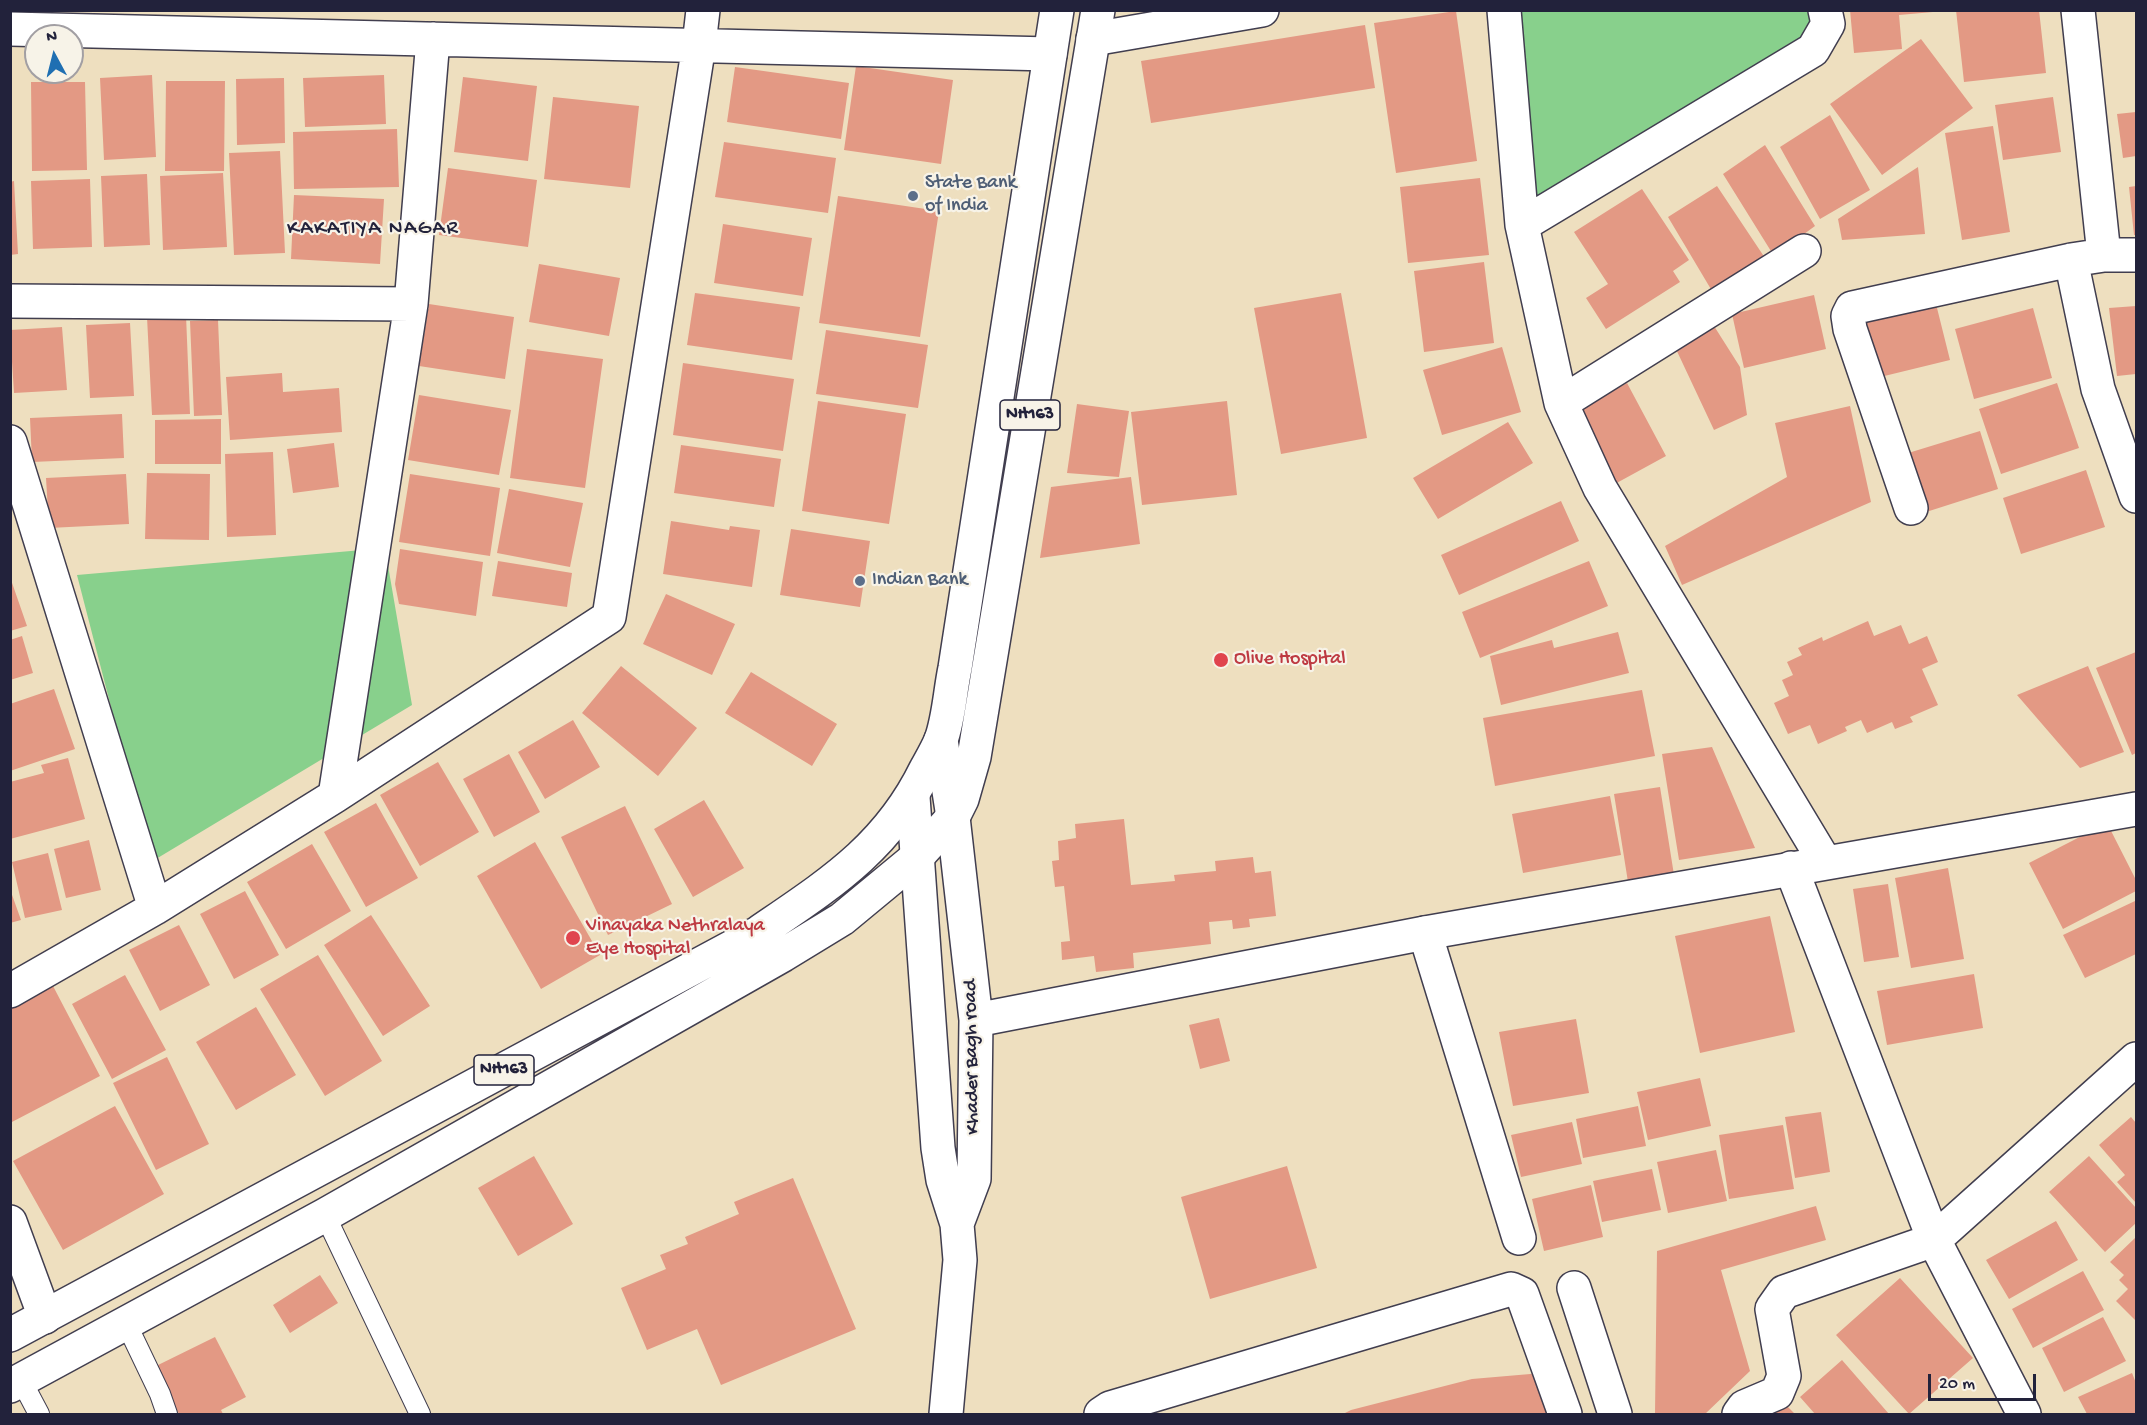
<!DOCTYPE html>
<html>
<head>
<meta charset="utf-8">
<style>
  body { margin:0 }
  #map { position:relative; width:2147px; height:1425px; overflow:hidden; background:#eedfbf; font-family:"Gochi Hand",sans-serif }
  canvas { display:block }
  .frame { position:absolute; inset:0; border:12px solid #22223b; pointer-events:none }
  .north { position:absolute; left:24px; top:24px; width:60px; height:60px; box-sizing:border-box; background:#f7f3e8; border:2px solid #a29fa3; border-radius:50%; rotate:353deg; font-size:16px; font-weight:700; line-height:24px; text-align:center; color:#22223b }
  .north::after { content:''; display:block; margin:auto; width:21px; height:27px; background:#1f6fb2; clip-path:polygon(50% 0,100% 100%,50% 72%,0 100%) }
  .scale { position:absolute; left:1928px; top:1374px; width:108px; height:27px; box-sizing:border-box; border:3px solid #22223b; border-top:0; padding-left:8px; font-size:18px; line-height:21px; white-space:nowrap; color:#22223b; -webkit-text-stroke:4px #f7f3e8; paint-order:stroke }
</style>
</head>
<body>
<div id="map">
<canvas width="2147" height="1425"></canvas>
<div class="frame"></div>
<div class="north">N</div>
<div class="scale">20 m</div>
</div>
<script>
const ctx = document.querySelector('canvas').getContext('2d');
ctx.lineJoin = 'round';
function paint(path, color) { ctx.fillStyle = color; ctx.fill(path, 'evenodd'); }
function strokePath(path, color, width, dash) { ctx.strokeStyle = color; ctx.lineWidth = width; ctx.lineCap = dash ? 'butt' : 'round'; ctx.setLineDash(dash || []); ctx.stroke(path); }
function write(font, color, halo, rows, align = 'center') {
  ctx.font = font + ' "Gochi Hand",sans-serif'; ctx.lineWidth = 4.5; ctx.setLineDash([]); ctx.textBaseline = 'middle'; ctx.strokeStyle = halo; ctx.fillStyle = color; for (const [text, x, y, turn = 0] of rows) {
    ctx.save(); ctx.translate(x, y); ctx.rotate((+turn || 0) * Math.PI / 180); ctx.textAlign = isNaN(turn) ? turn : align; if (halo) ctx.strokeText(text, 0, 0); ctx.fillText(text, 0, 0); ctx.restore();
  }
}
const green = new Path2D(`
  M1838 10V21L1538 211 1516 11Z
  M385 548 412 705 151 862 77 575Z`);
const building = new Path2D(`
  M1850 10H1933V12L1899 15 1902 49 1854 53Z
  M1956 10H2039L2046 73 1964 82Z
  M1456 11 1477 161 1396 173 1374 23Z
  M1365 25 1375 88 1151 123 1141 61Z
  M1921 39 1973 108 1882 175 1830 104Z
  M856 66 953 80 941 164 844 150Z
  M735 67 849 83 841 139 727 122Z
  M152 75 156 157 104 160 100 78Z
  M384 75 386 124 305 127 303 78Z
  M463 77 537 86 528 161 454 152Z
  M284 78 285 143 237 145 236 79Z
  M166 81H225L224 171H165Z
  M31 82H85L87 170 32 171Z
  M553 97 639 106 630 188 544 179Z
  M2053 97 2061 152 2003 160 1995 105Z
  M2136 112V156L2123 158 2117 114Z
  M1830 115 1870 190 1820 219 1780 147Z
  M1993 126 2010 232 1962 240 1945 133Z
  M397 129 399 187 294 189 293 132Z
  M724 142 836 158 828 213 715 197Z
  M1765 145 1815 226 1774 256 1723 174Z
  M280 151 285 253 234 255 229 153Z
  M1918 167 1925 234 1842 240 1838 219Z
  M448 168 537 180 528 247 439 235Z
  M223 173 227 247 163 250 160 176Z
  M147 174 150 245 104 247 101 176Z
  M1480 178 1489 255 1408 263 1400 187Z
  M90 179 92 247 33 249 31 181Z
  M14 181 18 254 10 255V182Z
  M1717 186 1767 261 1715 296 1668 217Z
  M2136 186V235H2134L2129 187Z
  M1642 189 1689 260 1673 271 1680 282 1606 329 1586 298 1608 284 1574 232Z
  M294 195 384 199 380 264 291 259Z
  M838 196 939 211 920 337 819 323Z
  M723 224 812 238 803 296 714 283Z
  M1484 262 1494 343 1424 352 1414 271Z
  M539 264 620 278 609 336 529 322Z
  M695 293 800 307 792 360 687 345Z
  M1341 293 1367 438 1281 454 1254 308Z
  M1814 295 1826 349 1744 368 1732 314Z
  M1934 296 1950 360 1872 379 1856 315Z
  M429 304 514 317 505 379 419 366Z
  M2136 306V374L2117 376 2109 308Z
  M2033 308 2052 378 1974 399 1955 329Z
  M186 315 190 414 152 415 147 317Z
  M218 320 222 415 194 416 190 321Z
  M130 323 134 396 90 398 86 325Z
  M1714 326 1740 367 1747 415 1714 430 1675 347Z
  M62 327 67 390 14 393 10 330Z
  M826 330 928 345 918 408 816 394Z
  M1502 347 1521 412 1442 435 1423 370Z
  M527 349 603 359 585 488 510 478Z
  M683 363 794 379 783 451 673 435Z
  M282 373 283 392 339 388 342 432 230 440 226 377Z
  M1627 383 1666 456 1613 485 1573 412Z
  M2057 383 2079 448 2001 474 1979 409Z
  M419 395 511 410 499 475 408 460Z
  M818 401 906 414 889 524 802 511Z
  M1227 401 1237 495 1142 505 1131 412Z
  M1077 404 1129 411 1119 477 1067 473Z
  M1850 406 1871 502 1682 585 1665 546 1787 477 1775 423Z
  M122 414 124 458 32 462 30 418Z
  M221 419V464H155V420Z
  M1508 422 1533 463 1438 519 1413 478Z
  M1980 431 1998 489 1923 513 1905 454Z
  M334 443 339 487 293 493 287 449Z
  M681 445 781 459 774 507 674 493Z
  M273 452 276 535 227 537 225 454Z
  M2086 470 2105 527 2021 554 2003 498Z
  M147 473 210 474 209 540 145 539Z
  M126 474 129 524 49 528 46 478Z
  M410 474 500 488 490 556 399 542Z
  M1131 477 1140 544 1040 558 1051 487Z
  M509 489 583 503 570 567 497 553Z
  M1561 501 1579 541 1459 595 1441 555Z
  M671 521 729 530 730 526 760 530 752 587 663 574Z
  M791 529 870 541 860 607 780 595Z
  M400 549 483 562 476 616 399 604 395 584Z
  M498 561 572 573 567 607 492 596Z
  M1589 561 1608 606 1480 658 1462 612Z
  M10 577 27 626 10 631Z
  M666 594 735 624 712 675 643 644Z
  M1868 621 1874 636 1901 625 1909 644 1927 636 1938 662 1922 669 1938 705 1910 717 1913 722 1895 729 1892 722 1867 733 1861 720 1845 727 1847 731 1818 744 1810 725 1788 734 1774 703 1789 696 1782 680 1793 675 1787 662 1802 655 1798 648 1822 637 1823 641Z
  M1618 632 1629 673 1501 705 1490 656 1552 640 1554 648Z
  M22 636 33 673 10 680V640Z
  M2136 652V753L2132 755 2096 668Z
  M621 666 697 728 658 776 582 713Z
  M2088 666 2124 752 2080 768 2017 695Z
  M751 672 837 724 812 766 725 713Z
  M54 689 75 749 10 771V704Z
  M1642 690 1655 756 1495 786 1483 718Z
  M573 720 600 767 545 799 518 752Z
  M1712 747 1755 848 1679 860 1662 754Z
  M509 754 540 812 494 837 463 779Z
  M68 758 85 819 10 839V782L44 773 41 765Z
  M438 762 479 832 420 866 380 795Z
  M1660 787 1674 875 1628 882 1614 794Z
  M1610 796 1621 855 1523 873 1512 814Z
  M704 800 744 868 693 897 654 829Z
  M376 803 418 878 366 907 324 832Z
  M625 806 672 904 608 935 561 837Z
  M1124 819 1131 885 1175 881 1174 875 1216 871 1215 861 1253 857 1255 873 1271 871 1276 916 1249 919 1250 927 1233 929 1232 920 1209 922 1211 944 1133 953 1134 968 1096 972 1094 956 1062 960 1061 942 1070 941 1064 886 1055 887 1052 861 1059 860 1058 841 1076 838 1075 824Z
  M2107 823 2136 880V891L2063 929 2029 863Z
  M89 840 101 890 66 898 54 849Z
  M535 842 600 955 541 989 477 876Z
  M312 844 351 911 286 949 247 882Z
  M48 853 62 910 25 918 12 862Z
  M1948 868 1964 959 1911 968 1895 878Z
  M1888 884 1899 957 1864 962 1853 889Z
  M245 891 279 955 234 979 200 914Z
  M11 892 21 920 10 923V893Z
  M2135 901 2136 905V954L2085 978 2063 935Z
  M371 915 430 1006 383 1036 324 945Z
  M1770 916 1795 1032 1700 1053 1675 936Z
  M179 925 210 985 160 1011 129 950Z
  M318 955 382 1061 325 1096 260 989Z
  M1974 974 1983 1028 1887 1045 1877 991Z
  M125 975 166 1050 112 1079 72 1004Z
  M53 986 100 1076 10 1123V1008Z
  M256 1007 296 1075 236 1110 196 1042Z
  M1219 1018 1230 1061 1200 1069 1189 1025Z
  M1576 1019 1589 1093 1513 1106 1499 1032Z
  M167 1057 209 1144 156 1170 113 1083Z
  M1700 1078 1711 1126 1648 1140 1637 1092Z
  M115 1106 164 1194 63 1250 13 1161Z
  M1638 1106 1646 1146 1583 1158 1576 1119Z
  M1821 1112 1830 1172 1795 1178 1785 1117Z
  M2131 1117 2136 1123V1203L2117 1182 2125 1175 2099 1145Z
  M1572 1122 1582 1164 1521 1177 1511 1135Z
  M1783 1125 1794 1189 1729 1199 1719 1135Z
  M1716 1150 1727 1201 1668 1213 1657 1162Z
  M534 1156 573 1224 518 1256 478 1188Z
  M2089 1156 2136 1208V1223L2105 1252 2049 1192Z
  M1287 1166 1317 1268 1210 1299 1181 1197Z
  M1652 1169 1661 1210 1602 1222 1593 1181Z
  M793 1178 856 1329 721 1385 697 1329 647 1350 621 1288 666 1269 660 1255 688 1244 685 1237 739 1214 734 1202Z
  M1591 1185 1603 1237 1544 1251 1532 1199Z
  M1816 1206 1826 1240 1721 1270 1750 1371 1705 1414H1655L1657 1251Z
  M2056 1221 2078 1260 2009 1299 1986 1260Z
  M2135 1238 2136 1239V1321L2116 1301 2128 1289 2119 1280 2124 1275 2110 1262Z
  M2083 1271 2104 1310 2033 1348 2012 1309Z
  M320 1275 338 1303 290 1333 273 1305Z
  M1900 1278 1973 1358 1909 1414 1836 1335Z
  M2103 1317 2126 1361 2064 1392 2042 1348Z
  M215 1337 246 1397 221 1410 223 1414H179L154 1367Z
  M1842 1360 1889 1414H1815L1800 1397Z
  M1542 1373 1550 1414H1343L1351 1410 1472 1379Z
  M2132 1373 2136 1383V1414H2087L2078 1397Z
  M1784 1403 1795 1414H1771Z`);
const lane = new Path2D(`
  M325 1215 420 1414
  M126 1323 160 1394 167 1414
  M21 1380 39 1414`);
const street = new Path2D(`
  M1504 10 1522 225 1561 403 1600 488 1825 862
  M2078 10 2104 255H2136
  M10 29 1050 54
  M1093 39 1262 10
  M1522 225 1813 50 1828 24 1825 10
  M2071 260 2098 389 2136 496
  M10 301 411 304
  M1561 403 1804 251
  M10 442 155 908
  M1911 508 1850 329 1848 316 1852 308 2071 260 2104 255
  M335 796 411 304 433 39
  M1791 868 1934 1240 2024 1414
  M1425 933 1519 1238
  M10 991 155 908 335 796 609 617 699 45 703 10
  M10 1222 45 1317
  M1574 1288 1615 1414
  M1101 1414 1110 1408 1511 1289 1522 1294 1565 1414
  M1739 1414 1744 1407 1777 1393 1784 1376 1772 1309 1784 1292 1934 1240 2136 1059`);
const secondary = new Path2D(`
  M941 740 953 817 976 1020 974 1179 957 1224
  M913 797 938 1148 943 1180 957 1224 960 1260 946 1414
  M976 1020 1425 933 2136 809`);
const highway = new Path2D(`
  M10 1335 758 933C828 885 887 849 926 769 931 760 937 750 941 740 949 718 950 692 955 668L1057 10
  M10 1386 325 1215 783 955 842 919 917 857 953 817 962 799 974 757 1098 10`);
const markers = [
  [913,196,6,"#5c6f8a"],
  [860,581,6,"#5c6f8a"],
  [1221,660,8,"#e0444e"],
  [573,938,8,"#e0444e"]
];
const shields = [
  [1030,415,60],
  [504,1070,60]
];
const shieldNames = [
  ["NH163",1030,415],
  ["NH163",504,1070]
];
const serviceNames = [
  ["State Bank",925,184],
  ["of India",925,207],
  ["Indian Bank",872,581]
];
const healthNames = [
  ["Olive Hospital",1234,660],
  ["Vinayaka Nethralaya",586,927],
  ["Eye Hospital",586,950]
];
const streetNames = [
  ["Khader Bagh road",973,1057,-91]
];
const neighbourhoodNames = [
  ["KAKATIYA NAGAR",373,230]
];
paint(green, '#88d08c');
paint(building, '#e39984');
strokePath(lane, '#413e4f', 22);
strokePath(street, '#413e4f', 36);
strokePath(secondary, '#413e4f', 36);
strokePath(highway, '#413e4f', 36);
strokePath(lane, '#fff', 20);
strokePath(street, '#fff', 33);
strokePath(secondary, '#fff', 33);
strokePath(highway, '#fff', 33);
for (const [x, y, r, color] of markers) { const dot = new Path2D(); dot.arc(x, y, r, 0, 2 * Math.PI); ctx.fillStyle = color; ctx.fill(dot); strokePath(dot, '#f7f3e8', 2); }
for (const [x, y, w] of shields) { const box = new Path2D(); box.roundRect(x - w / 2, y - 15, w, 30, 4.5); ctx.fillStyle = '#f7f3e8'; ctx.fill(box); strokePath(box, '#22223b', 1.5); }
write('bold 18px', '#22223b', null, shieldNames);
write('20px', '#4e5e75', '#f7f3e8', serviceNames, 'left');
write('20px', '#be3a42', '#f7f3e8', healthNames, 'left');
write('20px', '#22223b', '#f7f3e8', streetNames);
ctx.letterSpacing = '1.5px';
write('21px', '#22223b', '#f7f3e8', neighbourhoodNames);
ctx.letterSpacing = '0px';
</script>
</body>
</html>
